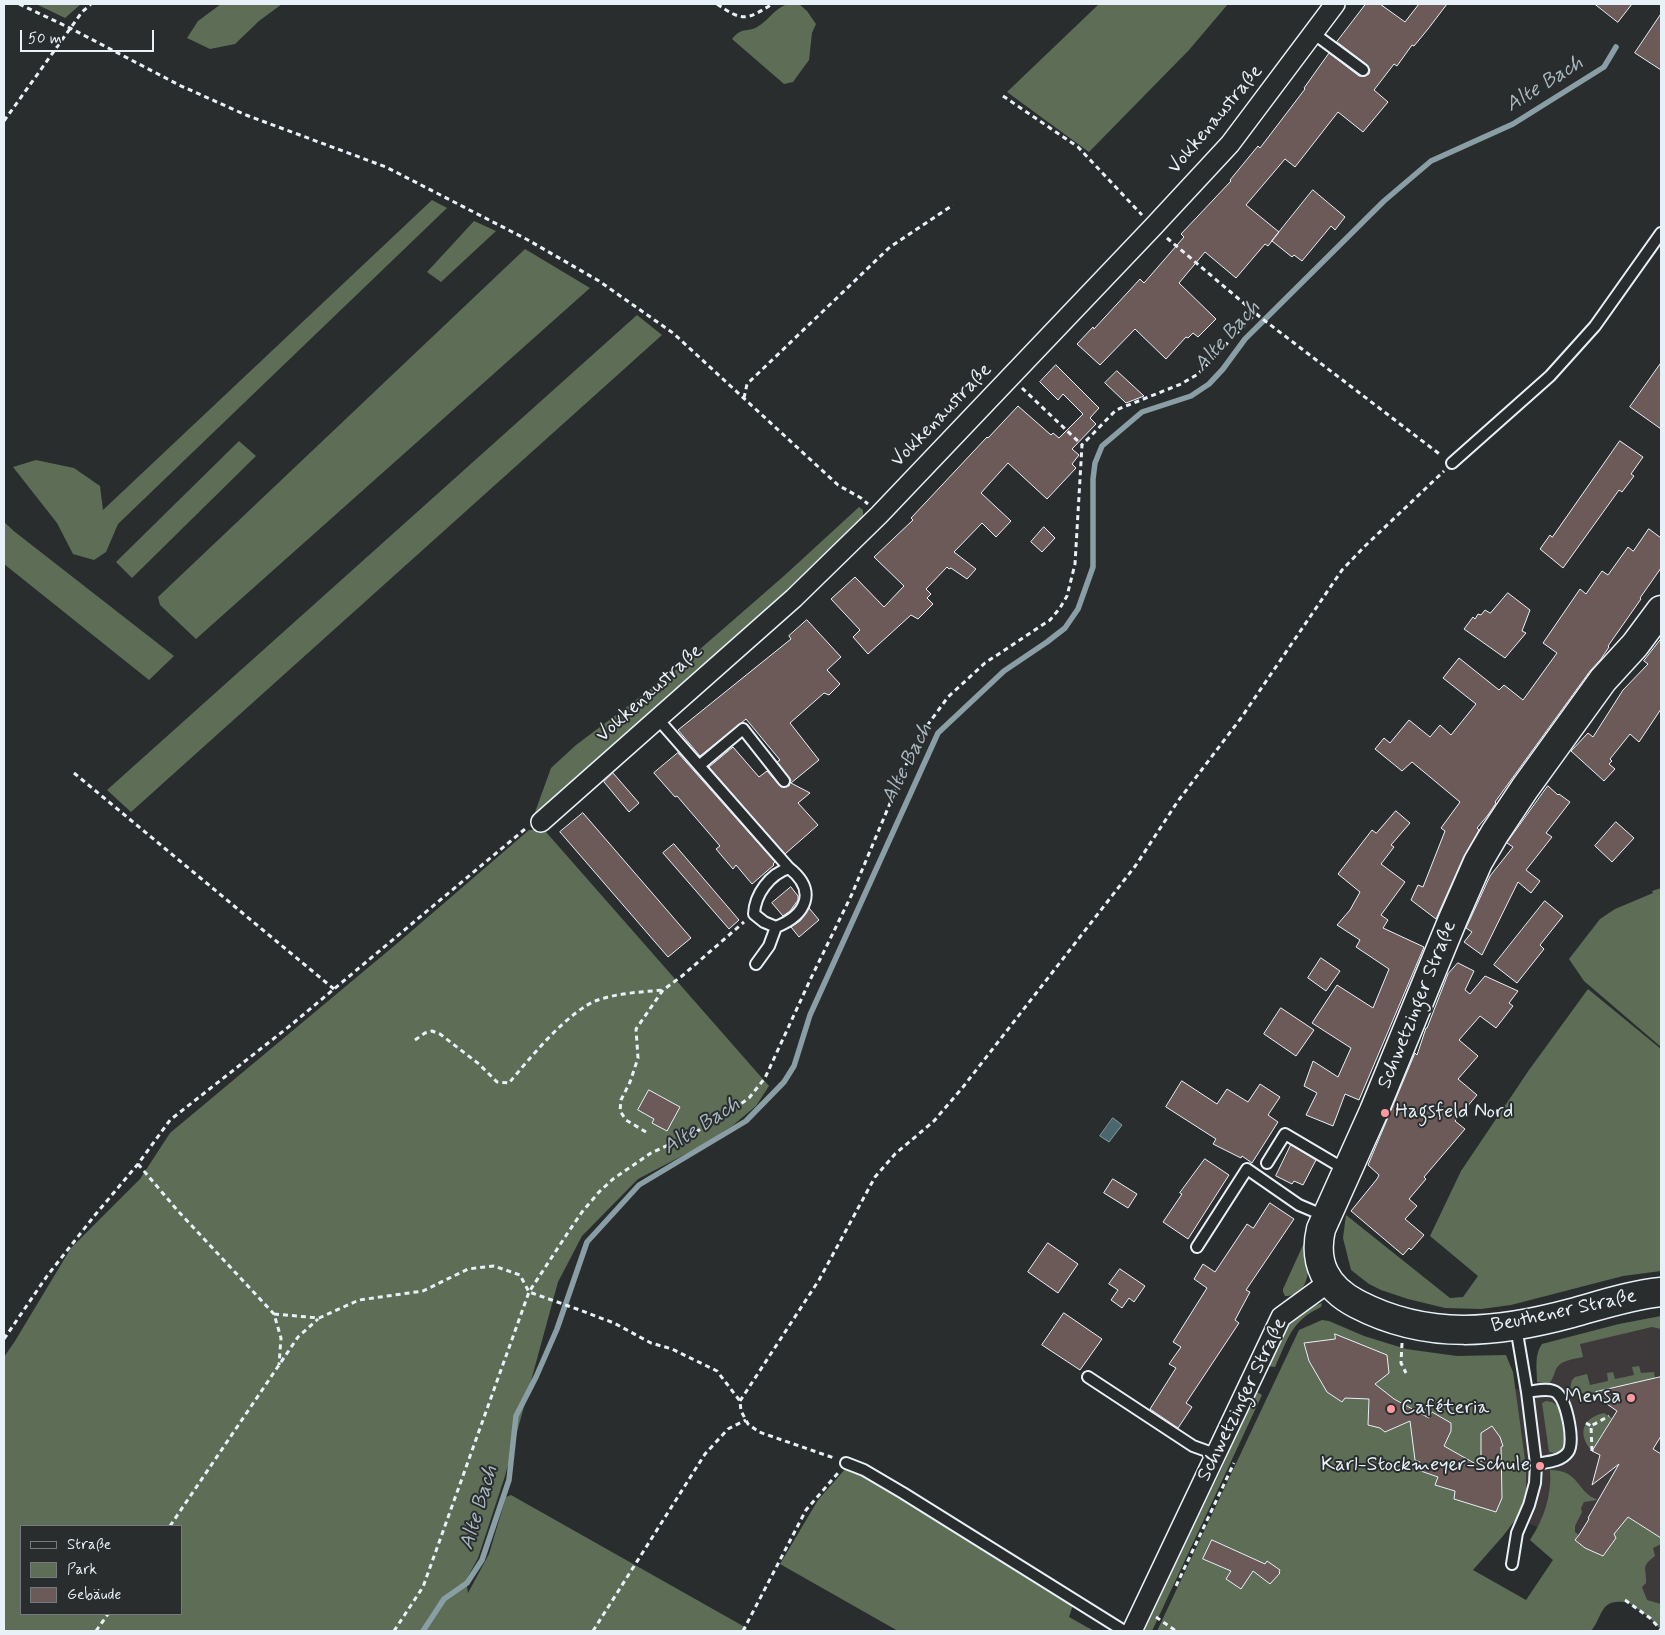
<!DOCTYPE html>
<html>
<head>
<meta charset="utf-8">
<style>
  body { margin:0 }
  #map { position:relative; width:1665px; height:1635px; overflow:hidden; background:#2a2d2e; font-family:Mynerve,sans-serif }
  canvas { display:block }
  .frame { position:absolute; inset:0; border:5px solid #e8f1f8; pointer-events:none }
  .legend { position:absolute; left:20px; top:1525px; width:162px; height:90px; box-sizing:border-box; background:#2a2d2e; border:1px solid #767b7f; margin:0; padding:6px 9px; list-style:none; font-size:15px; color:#e8f1f8 }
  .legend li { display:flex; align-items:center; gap:10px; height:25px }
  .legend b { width:25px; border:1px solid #767b7f }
  .scale { position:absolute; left:20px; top:30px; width:134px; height:22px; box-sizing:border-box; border:2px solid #e8f1f8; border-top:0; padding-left:6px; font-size:15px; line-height:18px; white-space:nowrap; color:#e8f1f8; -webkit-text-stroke:4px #2a2d2e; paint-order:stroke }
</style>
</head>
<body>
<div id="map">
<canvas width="1665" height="1635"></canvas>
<div class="frame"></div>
<ul class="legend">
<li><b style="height:6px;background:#2a2d2e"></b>Straße</li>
<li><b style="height:14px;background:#5d6d56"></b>Park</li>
<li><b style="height:14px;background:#6c5a58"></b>Gebäude</li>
</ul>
<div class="scale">50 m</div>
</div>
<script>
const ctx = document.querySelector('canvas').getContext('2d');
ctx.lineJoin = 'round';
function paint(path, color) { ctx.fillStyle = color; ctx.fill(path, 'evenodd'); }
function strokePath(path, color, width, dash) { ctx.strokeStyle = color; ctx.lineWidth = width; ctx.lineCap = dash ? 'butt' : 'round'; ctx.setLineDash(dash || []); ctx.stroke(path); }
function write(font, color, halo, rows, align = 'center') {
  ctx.font = font + ' Mynerve,sans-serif'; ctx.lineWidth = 4; ctx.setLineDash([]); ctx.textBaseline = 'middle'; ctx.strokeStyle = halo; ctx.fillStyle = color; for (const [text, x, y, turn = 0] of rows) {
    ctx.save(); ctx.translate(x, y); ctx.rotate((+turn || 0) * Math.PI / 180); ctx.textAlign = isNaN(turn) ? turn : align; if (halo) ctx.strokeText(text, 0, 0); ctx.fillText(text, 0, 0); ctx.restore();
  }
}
const built = new Path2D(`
  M1661 1316V1604L1628 1596 1624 1602 1614 1601 1605 1607 1591 1631H1582L1526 1601 1553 1560 1530 1540 1538 1527 1496 1512 1481 1390 1538 1389 1537 1356 1539 1349 1542 1344 1619 1324Z`);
const green = new Path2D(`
  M36 4H81L65 18Z
  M221 4H282L259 21 235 44 210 49 187 38 198 21Z
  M787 4H799L807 11 816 24 812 33 809 60 793 82 784 84 732 39C743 26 746 33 757 27 768 21 773 10 787 4Z
  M1099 4H1228L1189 50 1089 152 1007 92Z
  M432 200 447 208 118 524 106 552 94 560 73 554 57 523 13 467 36 460 74 468 100 486 103 510Z
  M474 221 496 231 441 282 427 272Z
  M525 249 590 288 196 639 160 605 158 597Z
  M637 315 662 335 131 812 107 790Z
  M239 441 256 456 132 578 116 562Z
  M859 507 863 510V518L768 608 534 815 551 768 576 745 676 670 785 575Z
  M4 522 15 532 174 656 149 680 4 564Z
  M529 830H540L546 832 769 1086 756 1106 732 1126 699 1147 638 1179 582 1236 558 1282 505 1476 478 1558 466 1580 468 1593 489 1554 506 1497 511 1495 743 1626 747 1629 746 1631H4V1357L15 1341 71 1248 140 1179 170 1133 400 941ZM21 1526H181V1614H21Z
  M1661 888V1047L1584 981 1569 959 1600 919 1615 909 1653 893 1652 891Z
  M1588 989 1661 1049V1271L1623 1276 1511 1305 1481 1309 1445 1308 1408 1299 1381 1290 1369 1284 1351 1270 1343 1238 1346 1215 1450 1298 1463 1297 1478 1276 1430 1236 1461 1171 1529 1070Z
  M1308 1234C1308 1253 1316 1296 1285 1296L1283 1292V1289Z
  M1322 1303 1321 1307C1291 1321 1288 1339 1275 1367L1267 1366C1281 1337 1288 1313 1322 1303Z
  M1661 1316V1329L1652 1327 1580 1344 1583 1357C1574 1359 1561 1360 1556 1369 1554 1374 1553 1379 1549 1384L1537 1382C1537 1369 1534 1355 1542 1344L1619 1324Z
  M1322 1320 1329 1321 1364 1336 1406 1349 1457 1356 1506 1355 1513 1372 1526 1467V1490L1522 1504 1516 1519 1503 1536 1473 1570 1526 1600 1553 1560 1530 1540C1544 1519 1552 1495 1550 1470 1580 1470 1576 1492 1598 1500L1584 1502 1581 1508 1582 1512 1575 1526V1532L1579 1535 1575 1540 1585 1548 1603 1555 1616 1538 1614 1534 1628 1517 1661 1538V1544L1653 1548 1655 1556C1640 1567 1647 1568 1646 1583L1642 1587 1647 1600 1661 1604V1630L1650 1618 1625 1600 1624 1602C1599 1599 1603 1617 1591 1631H1157L1299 1330Z
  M1639 1366 1641 1373 1654 1372 1655 1379 1590 1394 1579 1393 1570 1388 1572 1380 1575 1377 1587 1374 1590 1385 1608 1381 1607 1373 1613 1372 1615 1379 1634 1375 1632 1367Z
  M1255 1391 1262 1395 1152 1631H1142L1221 1470Z
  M1546 1401 1552 1402 1559 1407 1565 1442 1561 1451 1554 1453 1549 1452 1542 1403Z
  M1604 1413 1612 1418 1592 1451C1577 1434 1582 1418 1604 1413Z
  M847 1467 856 1471 1073 1605 1069 1617 1094 1631H898L780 1564 818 1500Z`);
const water = new Path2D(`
  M1113 1118 1122 1125 1109 1142 1100 1136Z`);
const stream = new Path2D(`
  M423 1631 444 1599 467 1583 482 1560 509 1480 516 1416 536 1377 557 1329 587 1242 639 1185 746 1121 784 1082 794 1066 810 1015 938 733 1004 671 1047 642 1065 628 1078 609 1093 567V479L1095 463 1102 446 1142 412 1191 396 1209 384 1223 369 1245 339 1384 201 1431 161 1513 124 1604 67 1616 47`);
const building = new Path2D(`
  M1366 4H1380L1405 22 1419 4H1447L1428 29 1414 46 1412 45 1397 66 1394 64 1374 90 1388 102 1363 132 1338 112 1295 167 1285 159 1246 205 1279 232 1268 246 1265 244 1236 278 1205 252 1179 283 1216 319 1198 337 1193 333 1188 338 1186 337 1166 359 1135 329 1100 365 1077 344 1093 327 1094 329 1140 279 1144 283 1184 237 1181 234 1231 181 1230 180 1258 146 1260 148 1305 89 1304 88 1329 53 1359 76H1365L1369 74 1370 70 1367 65 1337 42Z
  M1595 4H1632L1618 22Z
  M1661 14V70L1635 53Z
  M1313 190 1345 217 1335 230 1331 226 1302 261 1294 255 1292 257 1272 241Z
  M1661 363V429L1630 407Z
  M1056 365 1099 408 1090 418 1096 424 1072 449 1079 455 1072 464 1076 468 1047 499 1008 463 981 493 1011 521 996 537 982 523 954 552 976 569 967 579 951 568 949 569 947 567 926 589 931 594 927 598 933 604 918 619 911 615 868 654 853 637 860 630 831 599 855 577 884 607 904 586 874 557 913 520 911 518 927 501 987 437 988 438 1018 406 1051 435 1053 433 1059 438 1083 414 1063 394 1058 400 1040 382Z
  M1117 371 1144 396 1126 403 1105 383Z
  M1620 441 1643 457 1631 474 1634 476 1622 492 1619 490 1563 568 1540 549 1550 535 1552 537Z
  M1044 527 1055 538 1042 552 1031 542Z
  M1649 529 1661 538V568L1640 598 1641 599 1608 646 1609 647 1601 659 1590 671 1495 802 1496 803 1488 815 1477 828 1479 830 1464 856 1436 919 1411 900 1418 885 1423 887 1445 831 1441 828 1460 802 1412 762 1402 771 1375 749 1384 738 1390 743 1409 720 1430 737 1440 725 1451 735 1476 704 1443 678 1459 658 1499 690 1504 685 1523 700 1557 653 1543 643 1580 589 1586 594 1602 571 1608 575 1628 547 1633 551Z
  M1508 593 1530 610 1522 631 1526 633 1505 658 1464 629 1473 617 1475 619 1478 614 1481 615 1485 610 1490 613Z
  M807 620 841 657 827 670 840 684 829 695 824 693 790 723 819 760 791 783 810 793 798 803 818 825 785 854 709 767 733 747 759 777 767 771 781 787 789 786 791 780 777 762 780 760 746 719 700 756 678 730 791 639 789 636Z
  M1661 639V709L1639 742 1630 734 1610 759 1612 761 1609 764 1615 769 1604 781 1571 751 1588 733 1593 737 1623 690 1648 664 1644 661Z
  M678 753 775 862 773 864 774 865 752 884 736 865 733 869 716 849 720 846 677 796 675 797 654 773Z
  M613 773 639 803 629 812 604 782Z
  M1548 786 1558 795 1559 794 1570 802 1546 833 1552 837 1526 870 1540 881 1531 893 1518 882 1482 955 1464 942 1472 932 1466 928 1490 876 1513 847 1507 843Z
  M1396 811 1410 823 1391 845 1394 847 1381 864 1405 882 1381 915 1388 920 1383 928 1424 947 1359 1100 1345 1094 1333 1126 1306 1115 1317 1093 1304 1086 1313 1061 1338 1077 1351 1048 1312 1023 1337 985 1373 1008 1389 969 1356 947 1360 940 1337 925 1350 910 1360 892 1338 874 1372 830 1376 833Z
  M583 813 691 938 668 957 560 832Z
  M1616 822 1634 838 1612 862 1595 846Z
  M674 844 739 920 729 929 663 853Z
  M791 887 798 896V900L790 911 783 916 772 903Z
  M1545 901 1563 916 1540 945 1544 949 1517 983 1494 965Z
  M809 908 819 920 799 937 791 927 800 921Z
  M1321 958 1340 971 1326 991 1308 978Z
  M1458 963 1474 971 1465 990 1470 994 1485 976 1518 991 1509 1003 1513 1006 1496 1028 1480 1016 1459 1040 1478 1056 1458 1079 1477 1095 1455 1121 1465 1129 1424 1177 1426 1179 1409 1199 1417 1206 1405 1219 1424 1235 1411 1250 1409 1248 1403 1255 1351 1211 1377 1179 1379 1175 1368 1165 1415 1053 1417 1055 1426 1028H1427L1448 974Z
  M1281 1008 1314 1030 1296 1056 1264 1034Z
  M1182 1081 1217 1104 1227 1089 1248 1102 1260 1084 1280 1097 1268 1115 1278 1122 1252 1163 1242 1156 1241 1158 1213 1144 1216 1139 1166 1107Z
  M649 1090 680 1107 667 1131 652 1123 654 1119 638 1110Z
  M1291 1145 1316 1160 1303 1185 1294 1181 1292 1184 1276 1176Z
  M1205 1159 1229 1175 1188 1239 1163 1222 1182 1194 1180 1193Z
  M1113 1179 1137 1194 1128 1208 1104 1193Z
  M1270 1203 1294 1219 1246 1290 1250 1292 1235 1320 1239 1323 1186 1403 1192 1407 1178 1428 1150 1409 1176 1368 1169 1364 1181 1347 1173 1342 1207 1288 1194 1279 1203 1264 1215 1272 1247 1224 1253 1228Z
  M1048 1243 1078 1264 1058 1293 1028 1272Z
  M1120 1269 1145 1286 1134 1302 1129 1298 1122 1308 1111 1300 1118 1290 1109 1284Z
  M1064 1313 1102 1339 1080 1370 1042 1345Z
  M1335 1334 1387 1355 1389 1373 1375 1384 1394 1399 1429 1418 1432 1412 1451 1423V1431L1444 1446 1481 1467V1433L1492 1426 1500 1437 1503 1446 1501 1447 1502 1498 1496 1512 1454 1499 1455 1491 1435 1485 1438 1477 1418 1470 1420 1462 1415 1460 1410 1421 1385 1432 1380 1428 1368 1425 1369 1399 1345 1398 1342 1402 1327 1392 1309 1361 1304 1343 1335 1339Z
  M1661 1377V1436L1653 1449 1661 1454V1538L1628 1517 1614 1534 1616 1538 1603 1556 1585 1548 1575 1540 1579 1535 1589 1519 1588 1518 1619 1464 1592 1485 1600 1455 1592 1451 1617 1411 1607 1404 1596 1392Z
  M1212 1540 1265 1564 1267 1561 1280 1570 1279 1572 1280 1573 1270 1584 1253 1571 1241 1589 1226 1579 1231 1571 1203 1559Z`);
const path = new Path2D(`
  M19 4 70 28 179 85 246 115 386 167 528 240 599 281 673 333 838 485 861 498 868 504
  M717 4C742 21 746 21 772 4
  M1003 96 1078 147 1142 215
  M4 121 82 12 91 4
  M1167 238 1260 317 1442 456
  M1022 388 1082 445
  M744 398 747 384 890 247 953 205
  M74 773 334 989
  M415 1040 425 1033 432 1031 440 1034 479 1064 497 1082 509 1083C529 1059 569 1010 598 1000 618 993 641 992 663 990
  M646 1132 626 1120 620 1111 621 1100 630 1082 638 1058 636 1029 663 990 682 976 744 922
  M138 1164 178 1211 274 1314 281 1338 279 1365
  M274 1314 319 1318 359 1300 423 1291 468 1269 494 1266 520 1275 529 1292 577 1309 614 1323 651 1343 672 1349 717 1371 740 1401 741 1411 748 1424 759 1432 834 1458
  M4 1339 47 1276 95 1215 138 1164 170 1120 291 1025 525 829
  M1402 1343 1401 1363 1406 1373
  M740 1401 819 1280 875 1177 895 1154 934 1121 963 1087 1136 865 1178 801 1241 718 1342 570 1365 546 1444 471
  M1586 1423 1591 1426
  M1592 1451 1591 1426 1609 1416
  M170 1526 298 1337 318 1319
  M1176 1586 1234 1463
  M1625 1600 1650 1618 1661 1630
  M1156 1617 1176 1631
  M96 1631 108 1614
  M394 1631 423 1587 529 1292 567 1234 582 1212 599 1192 613 1179 651 1153 692 1134 724 1116 749 1098 765 1078 811 978 852 894 909 758 926 727 948 697 985 663 1050 620 1060 608 1067 596 1075 564 1082 445 1116 410 1181 384 1198 374 1256 313
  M593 1631 705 1454 728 1429 746 1420
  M743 1631 806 1510 838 1473`);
const lane = new Path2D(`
  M1313 33 1363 70
  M1452 463 1550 376 1595 326 1661 233
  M657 718 789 868
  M700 765 743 729 784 781
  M789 868C818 891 806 915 776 927L764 922 754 914C755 894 770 874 789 868Z
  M756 964 769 946 776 927
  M1267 1163 1285 1134 1346 1170
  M1197 1247 1247 1169 1299 1205 1325 1216
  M1088 1377 1193 1446 1215 1454
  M1527 1392C1536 1391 1550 1387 1557 1393 1567 1402 1575 1442 1568 1452 1561 1462 1546 1462 1536 1464
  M846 1463 864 1470 903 1493 1124 1631
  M1512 1564 1517 1533 1529 1505 1535 1483 1536 1464 1527 1392 1516 1327`);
const street = new Path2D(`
  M541 822 794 598 879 515 1153 227 1230 144 1335 4
  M1132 1631 1281 1317 1329 1282`);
const secondary = new Path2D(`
  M1661 610 1635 645 1603 680 1525 788 1495 833 1478 862 1453 919 1374 1111 1321 1229C1313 1263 1326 1288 1357 1304 1428 1341 1498 1333 1572 1313 1601 1305 1631 1295 1661 1292`);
const markers = [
  [1385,1113,5,"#ff9aa2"],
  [1631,1398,5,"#ff9aa2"],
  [1391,1409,5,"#ff9aa2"],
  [1540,1466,5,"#ff9aa2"]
];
const streetNames = [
  ["Vokkenaustraße",1216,120,-50],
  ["Vokkenaustraße",942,416,-46],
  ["Vokkenaustraße",650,694,-42],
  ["Schwetzinger Straße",1418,1005,-68],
  ["Beuthener Straße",1564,1312,-12],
  ["Schwetzinger Straße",1243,1400,-64]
];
const poiNames = [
  ["Hagsfeld Nord",1395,1113],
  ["Mensa",1621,1398,"right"],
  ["Caféteria",1401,1409],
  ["Karl-Stockmeyer-Schule",1530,1466,"right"]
];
const waterNames = [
  ["Alte Bach",1545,85,-32],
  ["Alte Bach",1228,337,-48],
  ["Alte Bach",908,764,-63],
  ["Alte Bach",702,1127,-33],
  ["Alte Bach",480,1508,-73]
];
paint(built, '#3e3a3b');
paint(green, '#5d6d56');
paint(water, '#4a676e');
strokePath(water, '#899ea5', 1);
strokePath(stream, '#899ea5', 5.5);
paint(building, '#6c5a58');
strokePath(building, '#e8f1f8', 1);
strokePath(lane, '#e8f1f8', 14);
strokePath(street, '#e8f1f8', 22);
strokePath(secondary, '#e8f1f8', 31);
strokePath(path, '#e8f1f8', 3, [5, 4]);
strokePath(lane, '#2a2d2e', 10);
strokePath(street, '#2a2d2e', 19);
strokePath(secondary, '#2a2d2e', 28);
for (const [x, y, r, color] of markers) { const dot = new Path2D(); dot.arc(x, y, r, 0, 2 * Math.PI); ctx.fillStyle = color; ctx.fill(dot); strokePath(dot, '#2a2d2e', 2); }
write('20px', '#e8f1f8', '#2a2d2e', streetNames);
write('20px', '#e8f1f8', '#2a2d2e', poiNames, 'left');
write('italic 21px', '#a9bac1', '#2a2d2e', waterNames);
</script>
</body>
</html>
